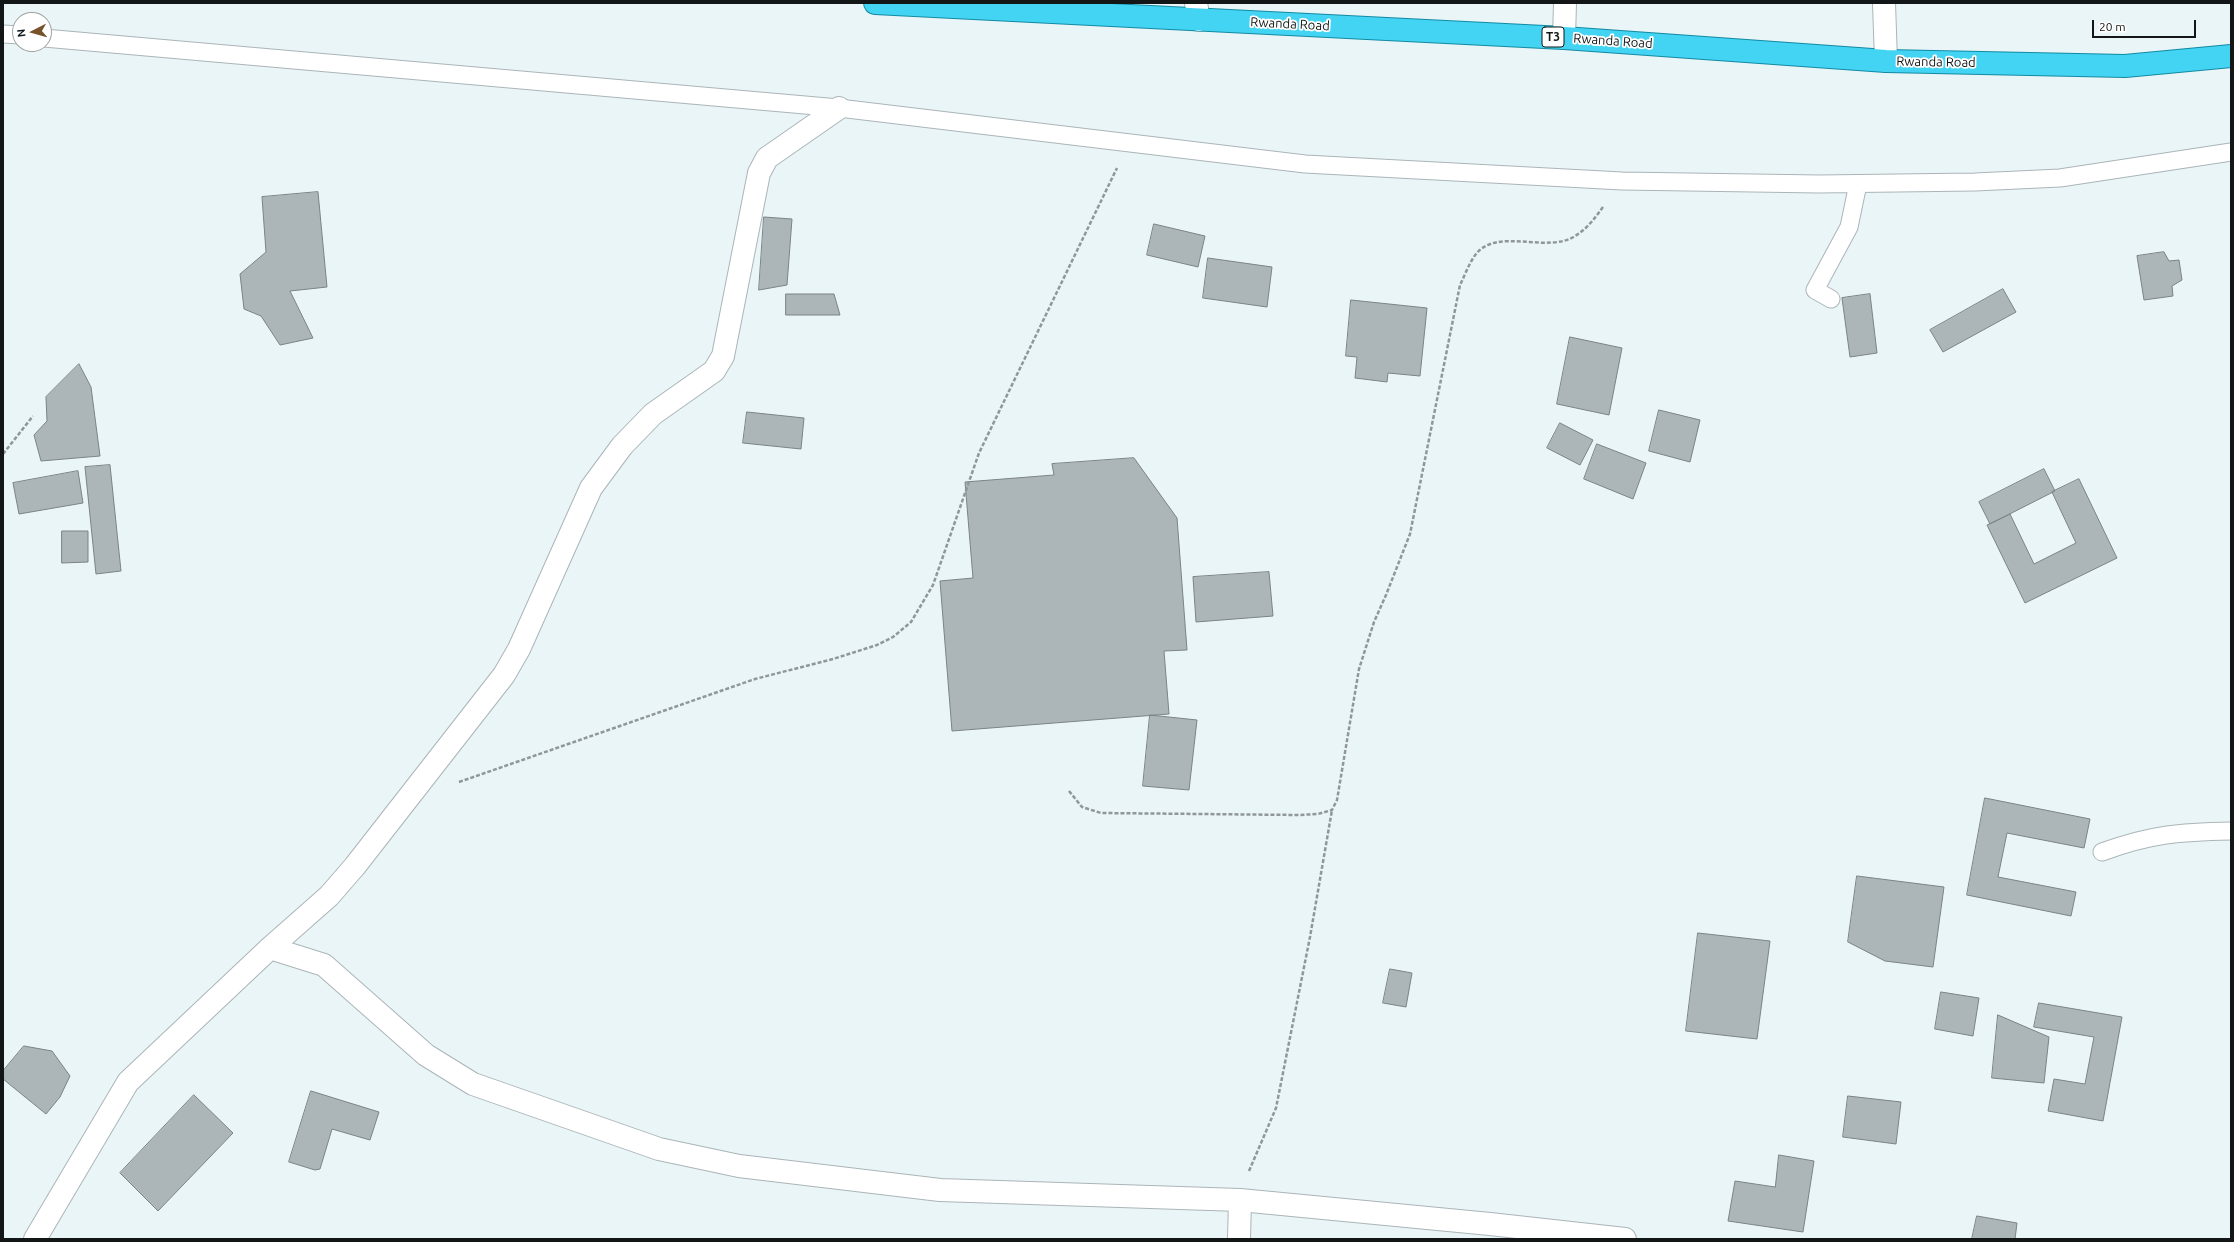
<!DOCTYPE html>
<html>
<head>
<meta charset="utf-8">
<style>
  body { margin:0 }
  #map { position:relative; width:2234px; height:1242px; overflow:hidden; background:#eaf5f8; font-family:Ubuntu,sans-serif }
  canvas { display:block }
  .frame { position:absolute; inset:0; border:4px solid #121617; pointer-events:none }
  .north { position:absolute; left:12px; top:12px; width:40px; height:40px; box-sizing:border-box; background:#fff; border:1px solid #a0a2a2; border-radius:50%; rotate:264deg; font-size:11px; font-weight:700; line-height:16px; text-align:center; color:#121617 }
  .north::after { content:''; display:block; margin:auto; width:14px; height:18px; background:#76532b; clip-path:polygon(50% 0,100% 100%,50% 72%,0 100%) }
  .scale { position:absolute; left:2092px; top:20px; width:104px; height:18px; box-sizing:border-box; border:2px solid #121617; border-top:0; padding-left:5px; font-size:12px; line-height:14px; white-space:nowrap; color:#121617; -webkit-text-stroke:3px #fff; paint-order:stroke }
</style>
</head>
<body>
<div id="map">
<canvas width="2234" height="1242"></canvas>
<div class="frame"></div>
<div class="north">N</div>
<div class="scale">20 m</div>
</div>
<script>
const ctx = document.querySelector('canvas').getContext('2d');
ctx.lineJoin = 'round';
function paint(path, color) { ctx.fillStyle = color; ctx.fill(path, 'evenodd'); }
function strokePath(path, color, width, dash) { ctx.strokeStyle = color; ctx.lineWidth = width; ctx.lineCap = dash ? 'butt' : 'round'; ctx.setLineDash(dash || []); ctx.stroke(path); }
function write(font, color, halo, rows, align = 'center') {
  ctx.font = font + ' Ubuntu,sans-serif'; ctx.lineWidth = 3.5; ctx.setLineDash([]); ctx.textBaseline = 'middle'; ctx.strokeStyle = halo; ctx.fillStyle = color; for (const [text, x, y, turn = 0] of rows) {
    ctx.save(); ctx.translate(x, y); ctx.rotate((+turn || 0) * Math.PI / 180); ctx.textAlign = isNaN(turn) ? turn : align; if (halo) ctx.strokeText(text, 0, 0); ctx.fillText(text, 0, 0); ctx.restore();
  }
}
const building = new Path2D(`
  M318 192 327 287 290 291 313 338 280 345 261 316 244 309 240 274 266 252 262 197Z
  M764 217 792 219 787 285 759 290Z
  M1154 224 1205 236 1198 267 1147 255Z
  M2164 252 2169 261 2179 260 2182 280 2172 286 2173 296 2144 300 2137 256Z
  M1208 258 1272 267 1267 307 1203 298Z
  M2003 289 2016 312 1943 352 1930 330Z
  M786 294H834L840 315H786Z
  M1870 294 1877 353 1850 357 1842 298Z
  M1351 300 1427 308 1420 376 1388 373 1387 382 1355 378 1357 357 1346 356Z
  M1570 337 1622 348 1609 415 1557 404Z
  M79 364 91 387 100 456 41 461 34 435 47 421 46 397Z
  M1659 410 1700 420 1690 462 1649 451Z
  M747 412 804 418 801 449 743 443Z
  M1560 423 1593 440 1580 465 1547 448Z
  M1597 444 1646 463 1633 499 1584 479Z
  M1134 458 1177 518 1187 650 1164 651 1169 714 952 731 940 581 973 578 965 482 1054 475 1052 464Z
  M110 465 121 571 96 574 85 467Z
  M2044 469 2055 491 1990 524 1979 502Z
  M78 471 83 503 19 514 13 483Z
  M2079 479 2117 558 2025 603 1987 525 2010 514 2034 564 2076 543 2052 492Z
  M62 531H88V562L62 563Z
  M1269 572 1273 616 1196 622 1193 577Z
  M1150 715 1197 720 1189 790 1143 786Z
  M1985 798 2090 819 2084 848 2007 833 1998 877 2076 892 2071 916 1967 895Z
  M1857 876 1944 887 1933 967 1885 961 1848 942Z
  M1698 933 1770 941 1757 1039 1686 1031Z
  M1390 969 1412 973 1406 1007 1383 1003Z
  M1941 992 1979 998 1973 1036 1935 1029Z
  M2039 1003 2122 1017 2103 1121 2048 1111 2054 1079 2085 1084 2094 1037 2034 1027Z
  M1998 1015 2049 1037 2044 1083 1992 1078Z
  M24 1046 52 1051 70 1076 60 1097 46 1114 3 1079V1071Z
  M311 1091 379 1112 370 1140 332 1129 320 1169 315 1170 289 1162Z
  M194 1095 233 1133 158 1211 120 1173Z
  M1848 1096 1901 1102 1896 1144 1843 1137Z
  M1779 1155 1814 1161 1803 1232 1728 1221 1735 1181 1775 1187Z
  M1977 1216 2017 1223 2015 1239H1972Z`);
const path = new Path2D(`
  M3 454 33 416
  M459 782 755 679 833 659 877 645 893 637 911 622 933 585 979 453 1117 168
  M1069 791 1082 807 1101 813 1299 815 1318 814 1332 810 1337 800 1359 669 1374 622 1386 595 1410 534 1460 285C1465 275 1469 263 1476 254 1497 227 1548 254 1575 236 1587 229 1595 218 1603 207
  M1249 1171 1276 1108 1310 937 1332 810`);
const service = new Path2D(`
  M3 34 20 35
  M44 38 839 108 1305 164 1622 181 1819 184 1975 182 2060 178 2231 152
  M1831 299 1815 290 1849 227 1858 184
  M2102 852C2151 834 2180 832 2231 831`);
const minor = new Path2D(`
  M1196 3 1199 20
  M1884 3 1886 61
  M1564 38 1565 3
  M270 948 324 965 426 1055 473 1084 659 1149 739 1166 940 1190 1240 1200 1490 1224 1625 1239
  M35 1239 128 1082 270 948 329 896 355 866 504 675 519 649 591 488 622 446 653 414 714 371 723 356 759 173 767 158 839 108
  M1239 1239 1240 1200`);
const trunk = new Path2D(`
  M875 3 1564 38 1886 61 2125 66 2231 56`);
const shields = [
  [1553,37,22]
];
const shieldNames = [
  ["T3",1553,37]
];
const streetNames = [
  ["Rwanda Road",1290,24,3],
  ["Rwanda Road",1613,41,4],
  ["Rwanda Road",1936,62,1]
];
paint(building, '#acb6b9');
strokePath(building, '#7a8386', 1);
strokePath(service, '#abb5b8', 19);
strokePath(minor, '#abb5b8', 24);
strokePath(trunk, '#128aa3', 24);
strokePath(path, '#8f9799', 2.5, [4, 2]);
strokePath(service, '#fff', 17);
strokePath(minor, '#fff', 22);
strokePath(trunk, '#42d4f2', 22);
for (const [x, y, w] of shields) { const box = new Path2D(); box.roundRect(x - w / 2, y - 10, w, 20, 3); ctx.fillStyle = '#fff'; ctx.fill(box); strokePath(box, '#121617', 1); }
write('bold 12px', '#121617', null, shieldNames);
write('13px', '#121617', '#fff', streetNames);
</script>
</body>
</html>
